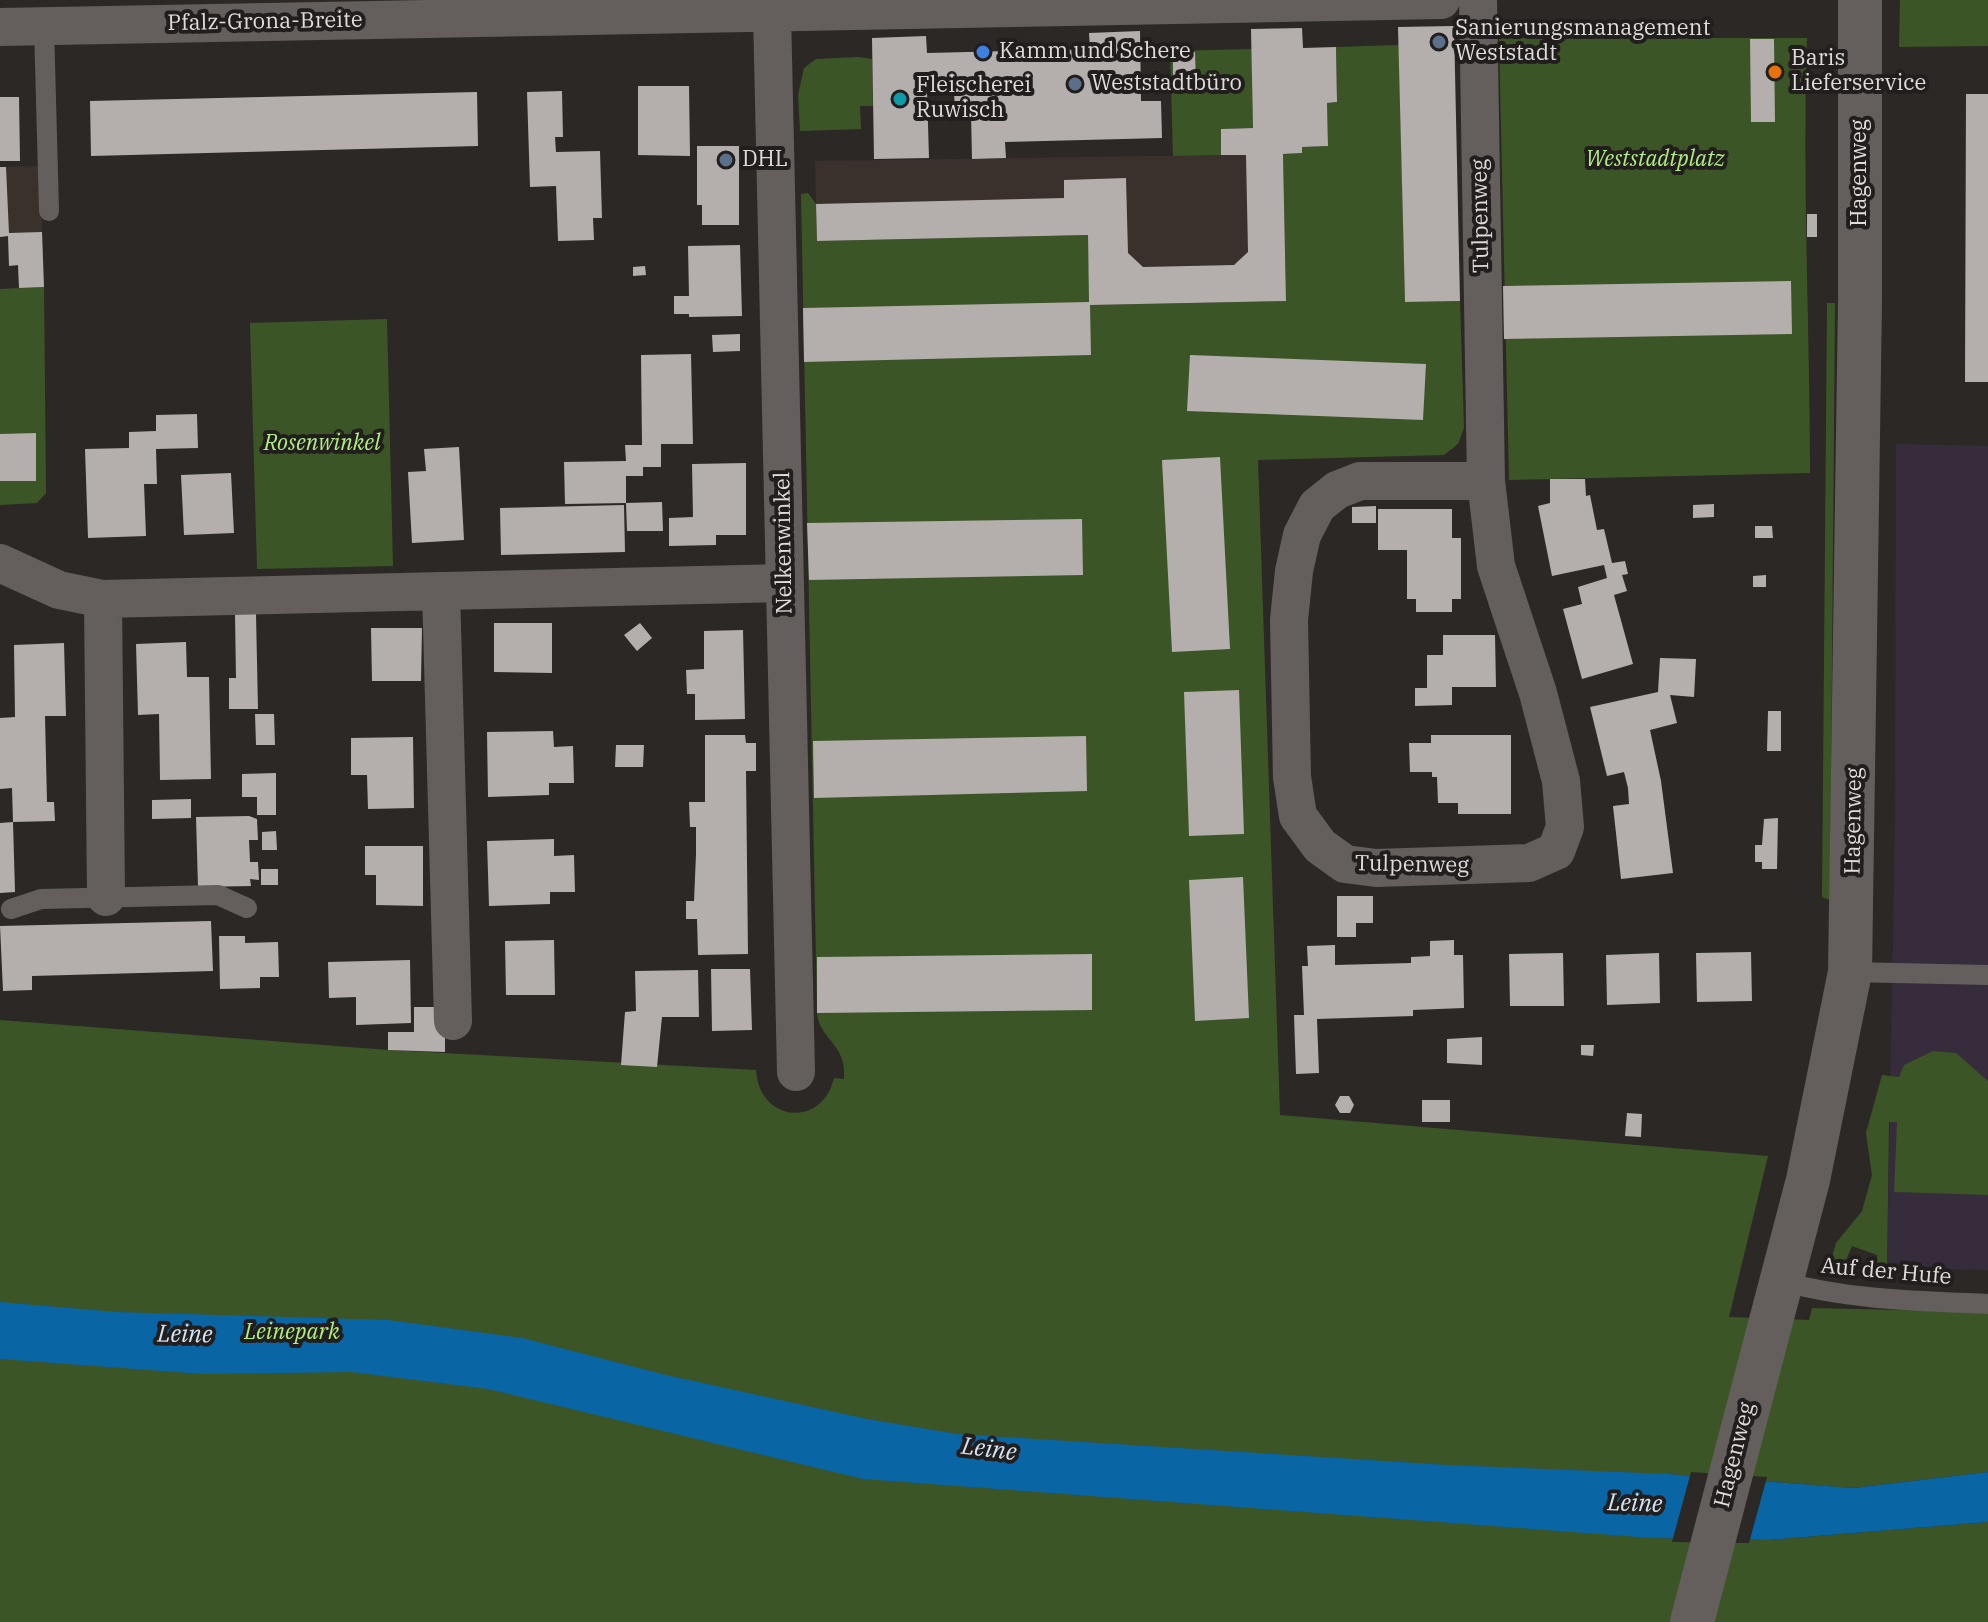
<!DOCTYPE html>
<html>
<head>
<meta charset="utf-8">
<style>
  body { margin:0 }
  canvas { display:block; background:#2c2826 }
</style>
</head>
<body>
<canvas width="1988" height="1622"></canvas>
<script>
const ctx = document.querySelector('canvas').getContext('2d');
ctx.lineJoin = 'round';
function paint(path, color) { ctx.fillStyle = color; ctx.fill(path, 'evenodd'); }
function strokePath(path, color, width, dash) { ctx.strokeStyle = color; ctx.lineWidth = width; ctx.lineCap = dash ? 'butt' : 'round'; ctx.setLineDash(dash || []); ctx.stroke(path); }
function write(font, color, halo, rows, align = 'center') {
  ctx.font = font + ' "IBM Plex Serif",serif'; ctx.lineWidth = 8; ctx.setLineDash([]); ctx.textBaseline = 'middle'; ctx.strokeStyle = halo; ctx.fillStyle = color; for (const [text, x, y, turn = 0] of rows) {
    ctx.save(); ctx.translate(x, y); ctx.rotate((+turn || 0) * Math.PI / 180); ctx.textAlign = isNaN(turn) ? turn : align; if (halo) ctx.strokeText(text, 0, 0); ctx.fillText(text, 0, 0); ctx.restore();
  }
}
const commercial = new Path2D(`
  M1896 444 1988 446V1270L1887 1268 1895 823Z`);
const built = new Path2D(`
  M1283 154 1286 301 1090 305 1088 235 817 241 815 161Z
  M40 166 44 287 19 288 18 266H9L8 237H0V167Z`);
const green = new Path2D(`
  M1900 0H1988V46L1899 47Z
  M1499 38H1807C1802 183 1810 328 1810 473L1509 480Z
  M1399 45 1405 302 1460 301 1464 428 1458 444 1444 455 1258 460 1280 1115 1768 1156 1729 1317 1809 1320 1812 1308 1988 1312V1472L1853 1488 1668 1474 1653 1538 1768 1540 1988 1522V1622H0V1020L388 1050 756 1070C759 1122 822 1129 834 1078L844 1079C847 1043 820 1041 817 1013L801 194 808 193 816 204 817 241 1088 235 1090 305 1286 301 1283 154 1302 153V147L1328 146 1327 103 1337 102 1336 47Z
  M1252 49 1253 128 1221 129V155L1173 156 1170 51Z
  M858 57 872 59 873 106H860L861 129 800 131 798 95 804 68 816 59Z
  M44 287 46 493 37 503 0 505V289Z
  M1827 303H1835L1830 900 1822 897Z
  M387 319 393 566 257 569 250 323Z
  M1933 1051 1956 1053 1988 1081V1195L1894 1192 1897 1122H1889L1887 1268 1877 1277V1255L1852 1246 1841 1272 1828 1270 1836 1243 1862 1211 1872 1175 1866 1133 1882 1075 1899 1077 1904 1065Z`);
const water = new Path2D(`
  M0 1302 116 1312 388 1320 522 1338 666 1375 867 1419 957 1434 1448 1465 1668 1474 1853 1488 1988 1472V1522L1768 1540 1652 1538 863 1479 488 1389 351 1372 203 1374 0 1359Z`);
const pier = new Path2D(`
  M1691 1472 1767 1477 1749 1543 1672 1542Z`);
const building = new Path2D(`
  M1454 26 1460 301 1405 302 1398 27Z
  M1302 28 1303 48 1336 47 1337 102 1327 103 1328 146 1302 147V153L1283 154 1286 301 1090 305 1091 355 804 362 803 308 1089 302 1088 235 817 241 816 204 1064 198V180L1126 178 1128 253 1143 267 1234 265 1248 252 1246 155H1221V129L1253 128 1251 29Z
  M1140 31 1141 101H1161L1162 138 1005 142 1006 158 972 159 971 114 955 115 954 90 927 91 929 158 874 159 872 38 926 36 927 53 1090 49 1089 33Z
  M1750 39H1774L1775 122H1751Z
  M1195 52 1196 85 1173 86V53Z
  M638 86H689L690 156 638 155Z
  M562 91 563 137H555L556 152 600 151 602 218H593L594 240 558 241 556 186 530 187 527 92Z
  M477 92 478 146 91 156 90 101Z
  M1966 94H1988V382H1965Z
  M0 97H19L20 161H0Z
  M697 146H739V225H702V205H697Z
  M0 167H6L9 233 42 232 44 287 19 288 18 265 9 266 8 236 0 237Z
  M1807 214H1817V237H1807Z
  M740 245 742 316 689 317V314H674V296H689L688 246Z
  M645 266 646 275 633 276V267Z
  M1791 281 1792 334 1504 339 1503 286Z
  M740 334V351L713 352 712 335Z
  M691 354 693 444H661V467H643V476H626V503L565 504 564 462 626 461 625 445H642L641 355Z
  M1190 355 1426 364 1423 420 1187 411Z
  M197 414 198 448 156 449 157 484H144L146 536 88 538 85 449 129 448V432L156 431V415Z
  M36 433V481H0V434Z
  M459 447 464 540 412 543 408 472 426 471 424 449Z
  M1220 457 1230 649 1172 652 1162 460Z
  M746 463V535H716V545L669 546V518L693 517 692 464Z
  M231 473 234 533 184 535 181 475Z
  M1550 479H1585L1586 496 1590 495 1597 530 1604 529 1612 563 1625 561 1628 574 1622 575 1627 591 1614 595 1633 664 1582 679 1563 609 1582 604 1578 587 1607 578 1604 565 1552 576 1538 506 1550 503Z
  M662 502 663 531H627L626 503Z
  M1714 504V517L1693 518V505Z
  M624 505 625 552 501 555 500 508Z
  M1376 506V523H1352V507Z
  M1378 509H1452V538H1461V599H1452V612H1416V599H1407V550H1378Z
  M1082 519 1083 575 809 580 807 523Z
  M1755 526H1772L1773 538H1755Z
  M1766 575V587H1753V576Z
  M235 614H256L258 709H229V678H236Z
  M494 623H552V673L494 672Z
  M640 623 652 638 637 651 624 635Z
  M371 628H422L421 681H372Z
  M743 630 745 719 695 720V694H687L686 670 704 669V631Z
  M1443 635H1495L1496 687H1452V705L1415 706V688H1427V655H1443Z
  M186 642 187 677H209L211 779 160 780 159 714 138 715 136 644Z
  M64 643 66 716H45L47 802H54L55 821 13 822 12 788 0 789V718L15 717 14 645Z
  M1660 658 1696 659 1694 697 1670 695 1677 723 1650 730 1661 781 1673 873 1621 879 1613 806 1629 804 1628 788 1624 772 1607 776 1590 707 1658 692Z
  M1239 690 1244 834 1189 836 1184 692Z
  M1768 711H1781V751H1767Z
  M255 714H274L275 745H256Z
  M553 731 554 747 573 746 574 783H549V795L488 797 487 732Z
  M705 735H745L746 743H756V771H746L748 954 698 955 697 919H686V901H694L696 854V827H690L689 802H705Z
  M1431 735H1511V814H1458V803H1438L1437 777H1432V772H1410L1409 743H1431Z
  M1086 736 1087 791 814 798 813 741Z
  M413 737 414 808 368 809 367 775H351V738Z
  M616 745H644L643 767H615Z
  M276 773V815H257V797H242V774Z
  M191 799V818L152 819V800Z
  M249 816 257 819 258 840H249L250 862H258L259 880 250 879 251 886 198 887 196 817Z
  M1778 818 1777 869H1762V862H1755V845H1762L1764 819Z
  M13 822 15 892 0 893V823Z
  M276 831 277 850H262V832Z
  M554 839V856L574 855 575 892H550V904L489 906 487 841Z
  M365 846H423V906L376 905V875H365Z
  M261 869H278V885H261Z
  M1243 877 1249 1018 1195 1021 1189 880Z
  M1337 896H1373V923H1356V937H1337Z
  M211 921 213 971 32 976V990L3 991 0 926Z
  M219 936H245V943L278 942 279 977H260V988L220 989Z
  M554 940 555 995H506L505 941Z
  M1454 940V955H1463L1464 1008 1413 1010V1016L1317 1019 1319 1073 1296 1074 1294 1015H1304L1302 966H1308L1307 946 1335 945V965L1411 963V957L1430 956V941Z
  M1751 952 1752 1001 1697 1002 1696 953Z
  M1563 953 1564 1006H1510L1509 954Z
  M1659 953 1660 1003 1607 1005 1606 955Z
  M1092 954V1010L817 1013V957Z
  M410 960 411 1023 356 1025V997L329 998 328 962Z
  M711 969H750L752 1030 712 1031Z
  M698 970 699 1017H662L657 1067 621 1065 625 1012 636 1011 635 971Z
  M414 1007H445V1052L388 1050V1032H414Z
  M1482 1037V1065L1447 1063V1039Z
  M1581 1045H1594L1593 1056 1581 1055Z
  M1340 1096H1349L1354 1105 1350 1113H1340L1335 1105Z
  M1422 1100H1450V1122H1422Z
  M1627 1113 1642 1114 1641 1137 1625 1136Z`);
const service = new Path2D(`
  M44 26 49 211
  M11 909 41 899 218 895 247 908
  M1850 972 1988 975
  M1781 1281C1848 1300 1919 1301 1988 1304`);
const minor = new Path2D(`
  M1478 0 1486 481 1496 566 1538 693 1561 781 1565 827 1556 851 1529 863 1376 868 1345 864 1320 846 1298 816 1292 777 1289 620 1294 571 1302 535 1317 506 1337 490 1360 481H1486
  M772 13 796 1072
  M0 27 1441 0
  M0 563 59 590 103 599 785 583
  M441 591 453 1021
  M103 599 106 897`);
const tertiary = new Path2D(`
  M1692 1622 1808 1180 1850 972 1860 301V0`);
const markers = [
  [1439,42,8,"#5c6f8a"],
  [983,52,8,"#3f7fe0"],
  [1775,72,8,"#e8710a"],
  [1075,84,8,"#5c6f8a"],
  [900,99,8,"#0f9aa8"],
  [726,160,8,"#5c6f8a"]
];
const streetNames = [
  ["Pfalz-Grona-Breite",265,22,-1],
  ["Hagenweg",1860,173,-90],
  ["Tulpenweg",1481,216,-91],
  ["Nelkenwinkel",784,543,-91],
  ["Hagenweg",1854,821,-89],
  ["Tulpenweg",1412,865,1],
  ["Auf der Hufe",1886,1272,5],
  ["Hagenweg",1735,1455,-76]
];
const poiNames = [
  ["Sanierungsmanagement",1455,29],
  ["Weststadt",1455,54],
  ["Kamm und Schere",999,52],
  ["Baris",1791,59],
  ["Lieferservice",1791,84],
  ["Weststadtbüro",1091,84],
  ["Fleischerei",916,86],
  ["Ruwisch",916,111],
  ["DHL",742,160]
];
const parkNames = [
  ["Weststadtplatz",1655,160],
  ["Rosenwinkel",322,444],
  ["Leinepark",292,1333]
];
const waterNames = [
  ["Leine",185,1335,1],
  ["Leine",989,1450,7],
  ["Leine",1635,1504,2]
];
paint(commercial, '#362c3b');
paint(built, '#3a302c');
paint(green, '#3b5526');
paint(water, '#0965a3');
paint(pier, '#2c2826');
paint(building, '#b4aeac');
strokePath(service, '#645f5d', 20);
strokePath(minor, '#645f5d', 38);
strokePath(tertiary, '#645f5d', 44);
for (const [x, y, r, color] of markers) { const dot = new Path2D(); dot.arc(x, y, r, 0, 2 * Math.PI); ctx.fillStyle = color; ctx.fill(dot); strokePath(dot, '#221e1d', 3); }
write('22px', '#dfdcdb', '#221e1d', streetNames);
write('22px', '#dfdcdb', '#221e1d', poiNames, 'left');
write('italic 22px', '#b0ef80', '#221e1d', parkNames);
write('italic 24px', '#d2e5f6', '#221e1d', waterNames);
</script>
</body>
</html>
